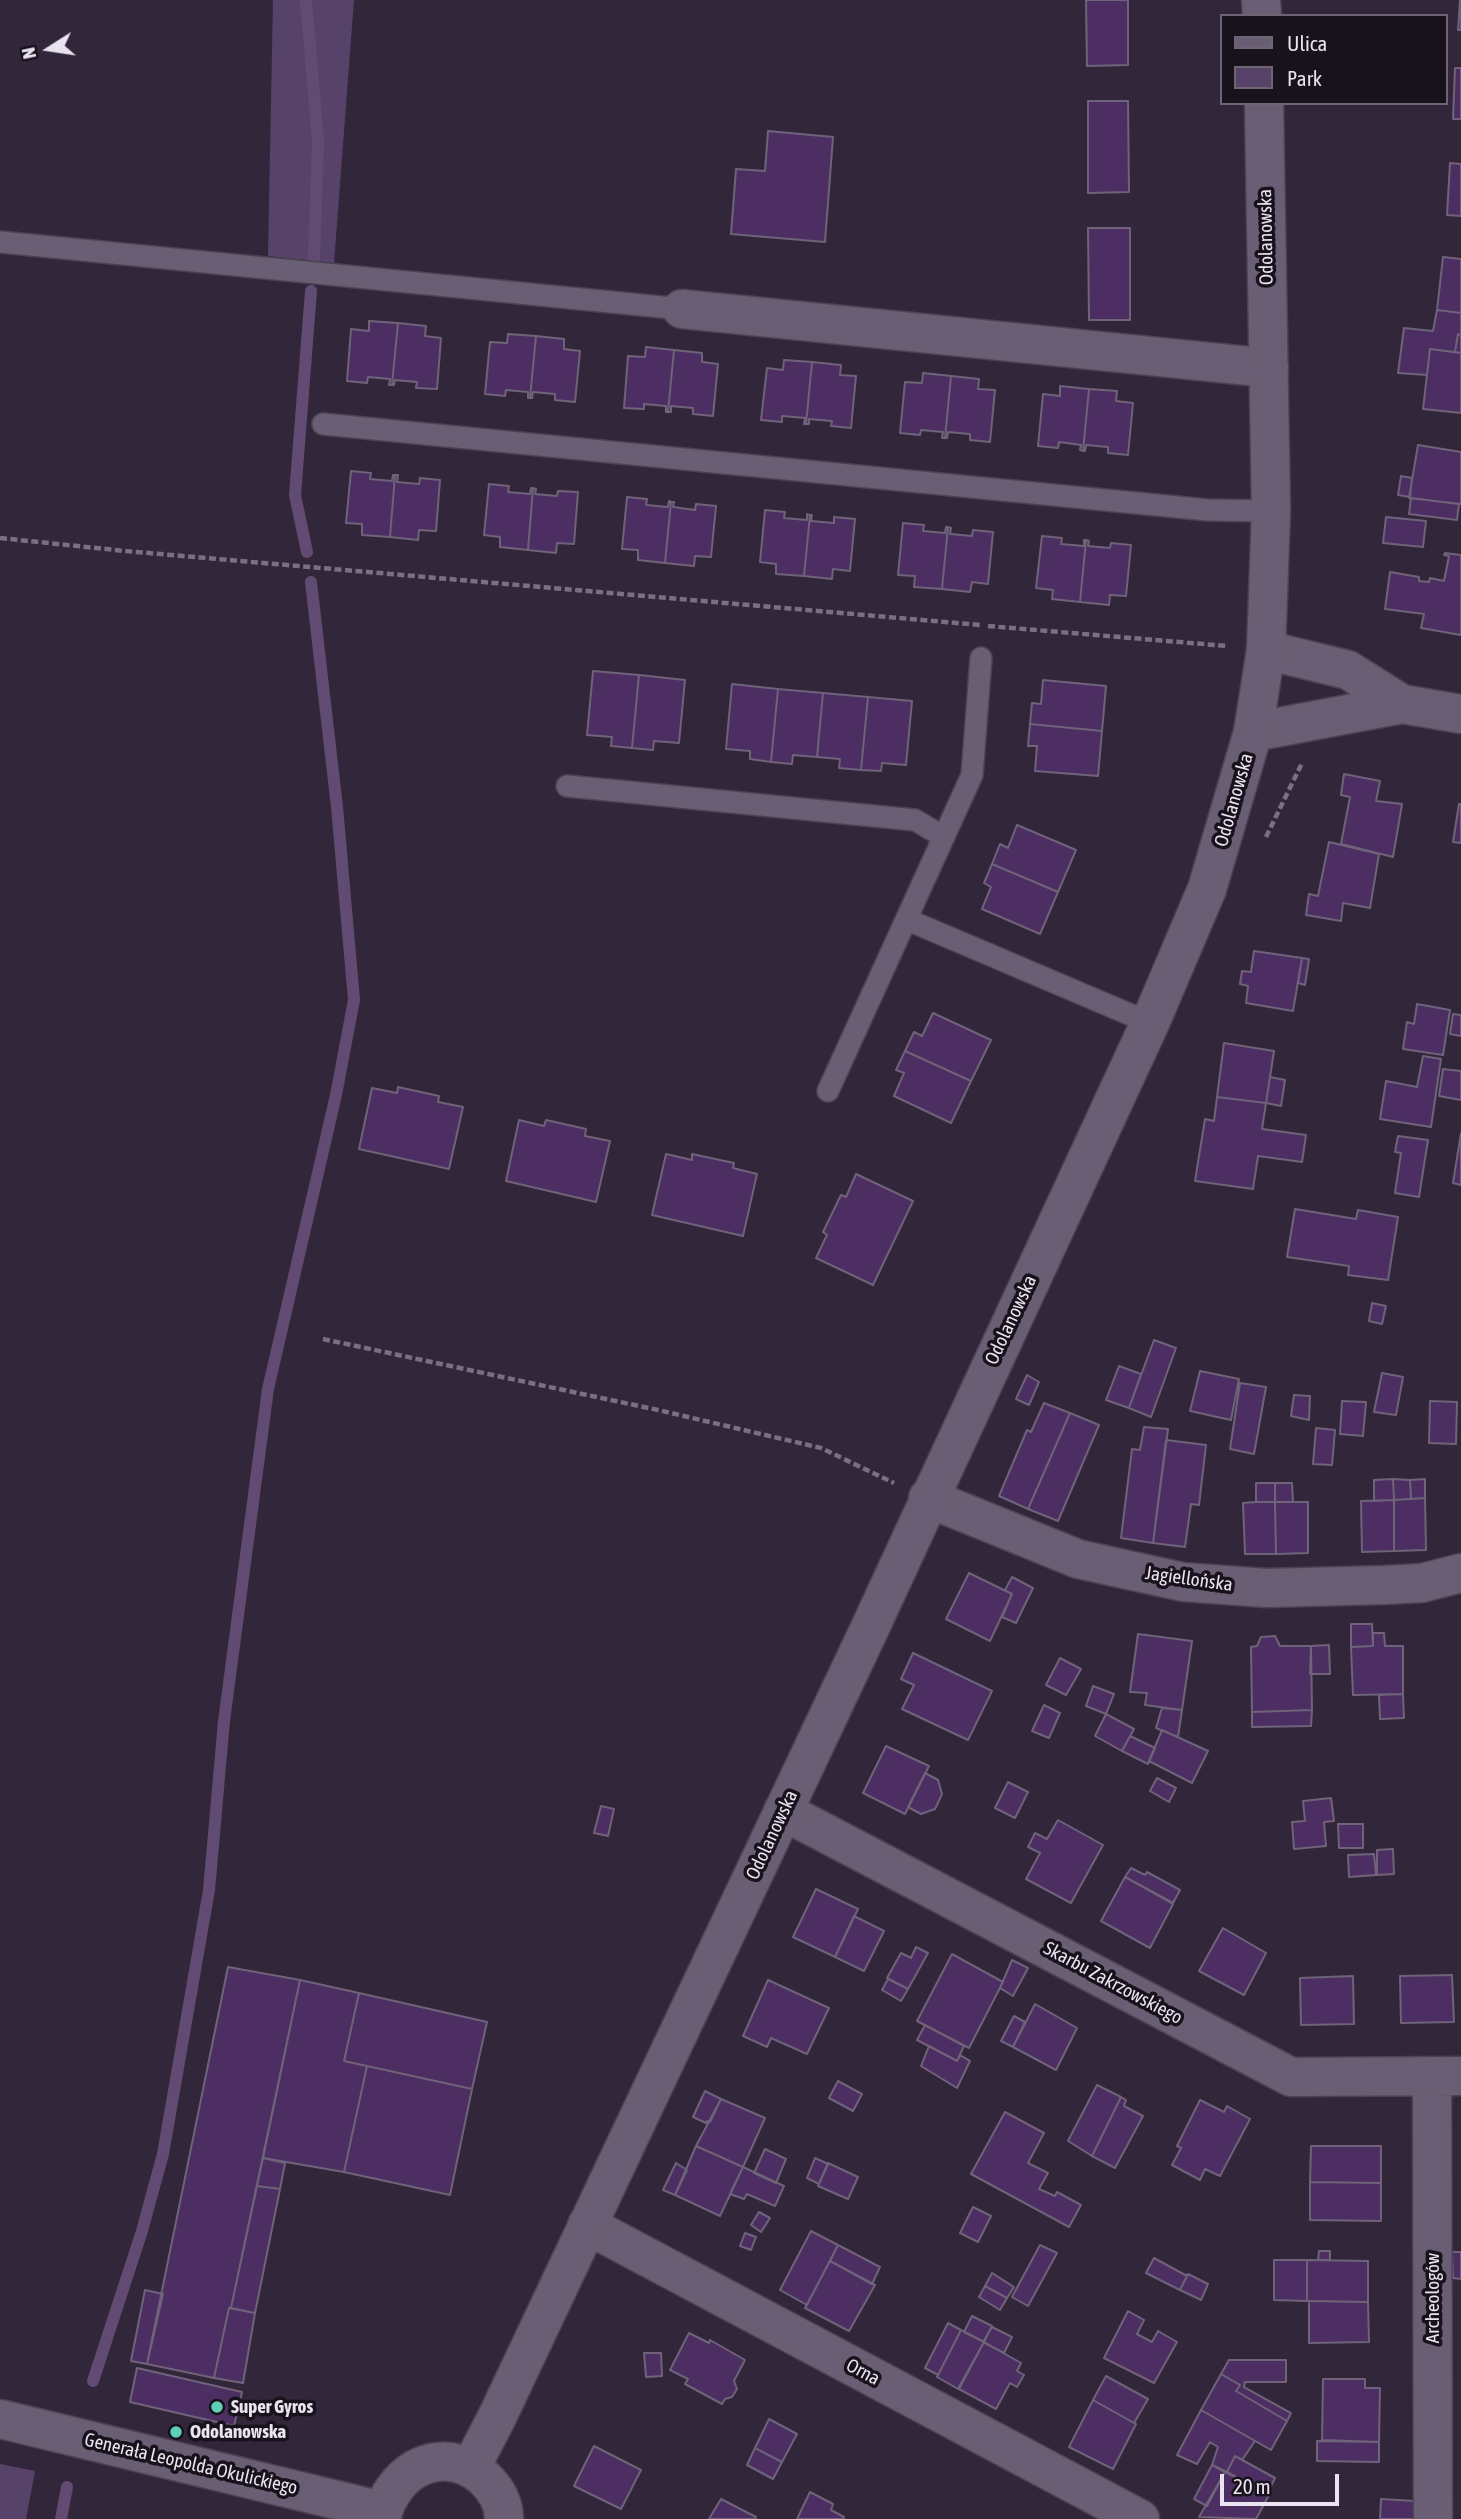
<!DOCTYPE html>
<html>
<head>
<meta charset="utf-8">
<style>
  body { margin:0 }
  #map { position:relative; width:1461px; height:2519px; overflow:hidden; background:#32273a; font-family:"Asap Condensed",sans-serif }
  canvas { display:block }
  .legend { position:absolute; left:1220px; top:14px; width:228px; height:91px; box-sizing:border-box; background:#17121b; border:2px solid #6b6671; margin:0; padding:9px 12px; list-style:none; font-size:21px; color:#eae4f1 }
  .legend li { display:flex; align-items:center; gap:14px; height:35px }
  .legend b { width:35px; border:2px solid #6b6671 }
  .north { position:absolute; left:14px; top:14px; width:70px; height:70px; -webkit-text-stroke:5px #17121b; paint-order:stroke; rotate:258deg; font-size:19px; font-weight:700; line-height:28px; text-align:center; color:#eae4f1 }
  .north::after { content:''; display:block; margin:auto; width:24px; height:32px; background:#eae4f1; clip-path:polygon(50% 0,100% 100%,50% 72%,0 100%) }
  .scale { position:absolute; left:1220px; top:2474px; width:119px; height:32px; box-sizing:border-box; border:4px solid #eae4f1; border-top:0; padding-left:9px; font-size:21px; line-height:24px; white-space:nowrap; color:#eae4f1; -webkit-text-stroke:5px #17121b; paint-order:stroke }
</style>
</head>
<body>
<div id="map">
<canvas width="1461" height="2519"></canvas>
<ul class="legend">
<li><b style="height:9px;background:#695e73"></b>Ulica</li>
<li><b style="height:19px;background:#574369"></b>Park</li>
</ul>
<div class="north">N</div>
<div class="scale">20 m</div>
</div>
<script>
const ctx = document.querySelector('canvas').getContext('2d');
ctx.lineJoin = 'round';
function paint(path, color) { ctx.fillStyle = color; ctx.fill(path, 'evenodd'); }
function strokePath(path, color, width, dash) { ctx.strokeStyle = color; ctx.lineWidth = width; ctx.lineCap = dash ? 'butt' : 'round'; ctx.setLineDash(dash || []); ctx.stroke(path); }
function write(font, color, halo, rows, align = 'center') {
  ctx.font = font + ' "Asap Condensed",sans-serif'; ctx.lineWidth = 7; ctx.setLineDash([]); ctx.textBaseline = 'middle'; ctx.strokeStyle = halo; ctx.fillStyle = color; for (const [text, x, y, turn = 0] of rows) {
    ctx.save(); ctx.translate(x, y); ctx.rotate((+turn || 0) * Math.PI / 180); ctx.textAlign = isNaN(turn) ? turn : align; if (halo) ctx.strokeText(text, 0, 0); ctx.fillText(text, 0, 0); ctx.restore();
  }
}
const green = new Path2D(`
  M273 0H354L334 263 268 256Z
  M0 2464 35 2471 26 2519H0Z`);
const stream = new Path2D(`
  M306 0 318 141 314 259
  M307 552 295 495 311 291
  M93 2381 142 2231 163 2154 209 1890 224 1721 268 1389 336 1095 354 1000 337 807 311 582
  M61 2519 67 2487`);
const building = new Path2D(`
  M1086 0H1128V65L1087 66Z
  M1460 0H1461V30H1458Z
  M1455 68H1461V119H1453Z
  M1088 101H1128L1129 192 1088 193Z
  M768 131 833 137 825 242 731 234 736 169 765 171Z
  M1450 163 1461 164V216L1447 215Z
  M1088 228H1130V320H1089Z
  M1443 257 1461 259V313L1437 310Z
  M1437 310 1461 313V335L1458 334 1455 352 1430 349 1427 375 1398 373 1404 328 1433 331Z
  M369 321 398 323 392 385H389L390 379 368 377 367 383 347 381 351 329 369 331Z
  M398 323 426 326 425 336 441 338 437 389 416 388 417 382 395 380 394 385H392Z
  M508 334 536 336 530 398H528V392L506 390 505 396 485 394 490 342 507 343Z
  M1458 334 1461 335V353L1455 352Z
  M536 336 564 339V349L580 351 575 402 555 400V394L533 392 532 398H530Z
  M646 347 674 350 668 412H666V406L644 404V409L624 408 628 356 645 357Z
  M1430 349 1461 353V413L1423 409Z
  M674 350 702 353V362L718 364 713 416 693 414V408L671 406V412H668Z
  M784 360 812 362 806 424H804L805 418 782 416V422L761 420 767 368 783 370Z
  M812 362 841 365 840 375 856 376 851 428 831 426 832 421 809 419V424H806Z
  M923 373 951 376 945 438H942L943 432 921 430 920 435 900 433 905 382 922 383Z
  M951 376 979 379 978 389 995 390 990 442 970 440V434L948 432 947 438H945Z
  M1060 386 1089 389 1083 451 1080 450 1081 445 1059 442 1058 448 1038 446 1043 394 1060 396Z
  M1089 389 1117 391 1116 401 1133 403 1128 455 1108 453V447L1086 445 1085 451H1083Z
  M1418 445 1461 452V504L1409 498Z
  M351 471 371 473 370 479 392 481 393 475H395L390 537 362 535V524L346 523Z
  M395 475H398L397 482 419 484 420 478 440 480 436 531 419 530 418 540 390 537Z
  M1401 476 1412 478 1410 497 1398 495Z
  M489 484 509 486 508 492 530 494 531 488H533L528 550 500 547V537L484 535Z
  M533 488 536 489 535 494 557 496 558 491 578 492 574 544 557 543 556 553 528 550Z
  M627 497 647 499 646 505 668 507 669 501 671 502 665 563 638 560V550L622 549Z
  M1411 498 1459 504 1457 520 1409 514Z
  M671 502H674L673 507 695 510 696 504 716 506 711 557 695 556 694 566 665 563Z
  M765 510 785 512 784 518 807 520V514L810 515 804 576 776 574V564L760 562Z
  M810 515H812L811 521 834 523V517L855 519 850 571 833 569 832 579 804 576Z
  M1386 517 1426 521 1423 547 1383 543Z
  M903 523 924 525 923 531 945 533 946 527H948L942 589 914 587 915 576 898 575Z
  M948 527 951 528 950 534 972 536 973 530 993 532 988 584 972 582 970 592 942 589Z
  M1042 536 1062 538 1061 544 1084 546V540H1086L1080 602 1052 599 1053 590 1036 588Z
  M1086 540 1089 541 1088 546 1110 548 1111 543 1131 545 1126 596 1110 595 1109 605 1080 602Z
  M1445 553 1461 555V635L1421 628 1424 614 1385 609 1390 572 1419 577V581L1429 582 1430 578 1444 581 1449 556 1444 555Z
  M593 671 639 675 632 748 611 746 612 737 587 735Z
  M639 675 685 680 679 743 654 741 653 750 632 748Z
  M1043 680 1106 686 1102 731 1030 724 1032 703 1041 704Z
  M732 684 778 689 771 762 750 759V751L726 749Z
  M778 689 823 693 817 757 793 755 792 764 771 762Z
  M823 693 868 697 861 770 839 768 840 759 817 757Z
  M868 697 912 701 906 765 882 763 881 771 861 770Z
  M1030 724 1102 731 1098 776 1035 771 1037 746H1028Z
  M1344 774 1380 781 1376 801 1402 804 1393 857 1341 844 1350 797 1341 795Z
  M1459 804H1461V843L1453 842Z
  M1017 825 1076 850 1058 892 992 864 1000 844 1008 848Z
  M1329 842 1379 854 1370 908 1343 903 1341 921 1306 915 1309 894 1318 896Z
  M992 864 1058 892 1040 934 982 909 991 887 984 883Z
  M1254 951 1302 958 1293 1011 1246 1003 1248 986 1240 984 1242 971 1251 972Z
  M1302 958 1309 959 1305 985 1298 983Z
  M1417 1004 1450 1010 1443 1055 1403 1049 1407 1022 1414 1024Z
  M933 1013 991 1040 971 1081 905 1051 914 1032 922 1036Z
  M1453 1014 1461 1015V1036L1450 1034Z
  M1224 1043 1274 1051 1266 1103 1217 1097Z
  M905 1051 971 1081 951 1123 894 1096 904 1073 896 1070Z
  M1423 1056 1441 1059 1431 1127 1380 1119 1386 1081 1417 1087Z
  M1443 1069 1461 1071V1100L1439 1096Z
  M1270 1077 1285 1080 1281 1106 1266 1103Z
  M398 1087 439 1096 438 1102 463 1107 449 1169 359 1149 372 1088 397 1093Z
  M1217 1097 1266 1103 1262 1129 1306 1135 1302 1162 1258 1156 1253 1189 1195 1181 1205 1119 1214 1121Z
  M519 1120 544 1126 546 1120 586 1129 585 1136 610 1141 596 1202 506 1181Z
  M1461 1133V1185L1453 1183Z
  M1398 1136 1428 1140 1419 1197 1395 1193 1401 1153 1395 1152Z
  M666 1154 692 1160V1154L734 1163 733 1168 757 1174 743 1236 652 1215Z
  M856 1174 913 1201 873 1285 816 1258 827 1235 823 1232 841 1195 846 1197Z
  M1295 1209 1356 1219 1358 1210 1398 1217 1388 1280 1348 1275 1349 1266 1287 1257Z
  M1372 1303 1386 1306 1382 1324 1369 1321Z
  M1154 1340 1176 1348 1151 1417 1129 1408Z
  M1119 1366 1141 1374 1129 1408 1106 1400Z
  M1200 1371 1239 1379 1231 1420 1190 1411Z
  M1382 1373 1403 1377 1396 1415 1374 1412Z
  M1027 1375 1039 1382 1029 1405 1016 1399Z
  M1240 1383 1266 1387 1254 1454 1230 1449Z
  M1294 1395 1310 1396 1309 1420 1291 1416Z
  M1342 1401 1366 1402 1363 1436 1340 1434Z
  M1430 1401 1457 1402 1456 1444 1429 1443Z
  M1044 1403 1070 1413 1028 1509 999 1496 1027 1430 1031 1432Z
  M1070 1413 1099 1425 1058 1521 1028 1509Z
  M1144 1427 1168 1429 1153 1543 1121 1538 1132 1449 1140 1450Z
  M1316 1428 1335 1430 1332 1465 1313 1464Z
  M1166 1440 1206 1445 1199 1505 1191 1504 1185 1547 1153 1543Z
  M1393 1479 1410 1480 1411 1499 1394 1500Z
  M1393 1479 1394 1500 1374 1501V1480Z
  M1425 1479V1498L1411 1499 1410 1480Z
  M1256 1483H1275V1502H1256Z
  M1275 1483H1292L1293 1502H1275Z
  M1425 1498 1426 1550 1394 1551V1500Z
  M1394 1500V1551L1362 1552 1361 1501Z
  M1256 1502H1275L1276 1554H1245L1243 1503Z
  M1275 1502H1308V1553L1276 1554Z
  M969 1573 1012 1594 990 1641 946 1619Z
  M1012 1577 1033 1588 1016 1623 1002 1617 1012 1594 1005 1590Z
  M1351 1624H1372L1373 1646 1351 1647Z
  M1373 1633H1384L1385 1646H1403V1694L1353 1695 1351 1647 1373 1646Z
  M1138 1634 1192 1641 1182 1710 1145 1705 1147 1693 1130 1692Z
  M1275 1636 1280 1646H1311L1312 1710 1252 1712 1251 1647 1257 1646 1261 1637Z
  M1329 1645 1330 1674H1310L1311 1646Z
  M913 1653 992 1691 968 1740 902 1709 914 1685 901 1679Z
  M1060 1658 1081 1669 1066 1695 1046 1685Z
  M1093 1686 1114 1694 1106 1714 1086 1706Z
  M1403 1694 1404 1718 1380 1719 1379 1695Z
  M1044 1705 1060 1713 1049 1738 1032 1731Z
  M1162 1708 1182 1710 1178 1737 1156 1728Z
  M1312 1710 1311 1726 1252 1727V1712Z
  M1106 1714 1134 1729 1122 1751 1095 1736Z
  M1162 1730 1208 1751 1192 1783 1149 1761Z
  M1130 1736 1155 1748 1148 1764 1122 1751Z
  M886 1746 929 1766 905 1814 863 1793Z
  M925 1773 938 1780 942 1794 935 1809 921 1814 908 1807Z
  M1157 1778 1176 1788 1169 1802 1150 1791Z
  M1008 1782 1028 1792 1015 1818 995 1808Z
  M1331 1798 1334 1821 1324 1822 1326 1846 1294 1849 1292 1822 1305 1821 1303 1801Z
  M601 1806 614 1809 608 1836 594 1833Z
  M1058 1820 1103 1845 1071 1903 1026 1879 1040 1853 1028 1847 1035 1833 1047 1839Z
  M1338 1824H1363V1848H1339Z
  M1393 1849 1394 1874 1377 1875V1850Z
  M1374 1854 1376 1875 1349 1877 1348 1855Z
  M1131 1868 1145 1875 1147 1872 1180 1890 1173 1903 1125 1877Z
  M1125 1877 1173 1904 1150 1948 1101 1921Z
  M816 1889 858 1909 835 1957 793 1937Z
  M854 1916 884 1931 864 1971 835 1957Z
  M1223 1928 1266 1953 1244 1995 1199 1971Z
  M916 1947 928 1953 908 1989 887 1978 901 1953 911 1958Z
  M952 1954 1003 1982 969 2048 917 2021Z
  M1012 1960 1028 1968 1013 1996 1000 1988Z
  M228 1967 300 1980 231 2308H229L214 2378 147 2364Z
  M1452 1975 1454 2022 1401 2023 1400 1976Z
  M1353 1976 1354 2024 1301 2025 1300 1978Z
  M888 1979 908 1989 901 2001 882 1990Z
  M300 1980 359 1993 344 2061 367 2066 344 2172 263 2158Z
  M768 1980 829 2008 807 2054 771 2038 767 2047 743 2036Z
  M359 1993 487 2022 472 2089 344 2061Z
  M1035 2004 1077 2028 1056 2070 1013 2047Z
  M1014 2016 1025 2022 1013 2047 1001 2041Z
  M925 2025 964 2046 957 2061 917 2040Z
  M929 2046 957 2061 960 2055 970 2061 957 2088 921 2066Z
  M367 2066 472 2089 450 2195 344 2172Z
  M838 2081 862 2094 853 2111 829 2098Z
  M1097 2085 1121 2097 1092 2156 1068 2141Z
  M705 2091 721 2099 710 2122 707 2121 706 2123 693 2117Z
  M1121 2097 1126 2100 1124 2106 1143 2116 1115 2168 1092 2156Z
  M721 2099 765 2118 743 2167 696 2146Z
  M1200 2100 1224 2112 1227 2106 1250 2119 1220 2176 1205 2169 1200 2180 1172 2165 1181 2148 1177 2146Z
  M1005 2112 1044 2133 1028 2163 1048 2173 1039 2189 1055 2196 1057 2192 1081 2205 1069 2227 971 2174Z
  M696 2146 743 2167 720 2216 675 2195Z
  M1311 2146H1381V2183L1310 2182Z
  M765 2149 786 2159 776 2183 754 2173Z
  M263 2158 285 2163 280 2189 257 2186Z
  M815 2158 828 2164 819 2184 807 2178Z
  M676 2163 687 2170 675 2195 663 2190Z
  M828 2163 858 2177 848 2199 818 2186Z
  M743 2167 784 2186 775 2206 747 2194 744 2199 730 2194Z
  M1310 2182 1381 2183V2221L1310 2220Z
  M257 2186 280 2189 255 2313 231 2308Z
  M973 2207 991 2216 978 2242 960 2233Z
  M759 2212 770 2218 761 2232 751 2225Z
  M811 2231 838 2245 807 2305 780 2290Z
  M745 2233 756 2237 751 2250 740 2246Z
  M838 2245 880 2267 872 2284 830 2261Z
  M1040 2245 1057 2253 1028 2306 1012 2297Z
  M1319 2251H1330V2260H1318Z
  M1452 2252H1461V2279L1453 2278Z
  M1154 2258 1187 2276 1180 2290 1146 2273Z
  M1274 2260H1307V2301L1274 2300Z
  M1307 2260 1368 2261V2302L1307 2301Z
  M830 2261 875 2285 849 2331 805 2308Z
  M992 2273 1014 2287 1007 2298 985 2286Z
  M1188 2274 1208 2284 1201 2300 1180 2290Z
  M985 2286 1007 2298 1000 2310 979 2297Z
  M145 2290 163 2294 147 2364 131 2361Z
  M1309 2301 1368 2302 1369 2342 1309 2343Z
  M229 2308 255 2313 243 2383 214 2378Z
  M1128 2311 1144 2320 1137 2334 1152 2342 1158 2331 1177 2342 1154 2383 1104 2358Z
  M972 2316 992 2326 984 2342 964 2332Z
  M948 2323 961 2330 938 2375 925 2368Z
  M992 2327 1012 2337 1004 2353 983 2342Z
  M961 2330 984 2342 958 2389 937 2377Z
  M689 2333 709 2343 710 2340 745 2360 734 2381 737 2389 732 2397 725 2399 722 2404 685 2384 688 2379 670 2370Z
  M984 2342 1021 2363 1017 2371 1024 2375 1017 2387 1010 2383 996 2409 959 2389Z
  M644 2353H661L662 2376 646 2377Z
  M1229 2360H1286V2382H1245L1244 2387 1291 2413 1287 2421 1236 2391 1240 2385 1221 2374Z
  M137 2368 242 2392 234 2426 130 2402Z
  M1221 2374 1240 2385 1236 2391 1287 2421 1271 2450 1201 2410Z
  M1106 2376 1148 2399 1134 2423 1093 2400Z
  M1323 2379H1365V2388H1380L1379 2442 1322 2440Z
  M1093 2400 1136 2424 1113 2469 1069 2447Z
  M1201 2410 1255 2441 1242 2460 1235 2456 1227 2472 1212 2465 1218 2447 1210 2442 1197 2464 1177 2455Z
  M769 2419 797 2434 782 2462 755 2448Z
  M1317 2441 1379 2442V2462L1317 2461Z
  M594 2446 641 2470 621 2509 574 2486Z
  M755 2448 782 2462 773 2479 747 2465Z
  M1235 2456 1275 2478 1267 2494 1227 2472Z
  M1212 2465 1225 2472 1207 2506 1194 2499Z
  M1225 2472 1269 2495 1256 2519 1199 2517Z
  M810 2492 833 2504 831 2510 844 2517 843 2519H797Z
  M721 2499 756 2517 755 2519H709Z
  M1381 2499 1415 2501 1414 2519H1380Z`);
const path = new Path2D(`
  M0 538 125 551 980 625
  M988 626 1227 646
  M1266 837 1302 763
  M323 1339 658 1410 821 1448 894 1483`);
const service = new Path2D(`
  M0 242 682 309
  M323 424 1208 510 1271 511
  M567 786 915 820 944 837
  M908 920 1150 1023
  M828 1091 972 775 981 658`);
const minor = new Path2D(`
  M682 309 1269 368
  M1266 650 1348 670 1402 704
  M1253 732 1402 704 1461 714
  M928 1498 1078 1559 1183 1582 1266 1588 1384 1585 1422 1583 1461 1573
  M783 1811 1291 2077 1461 2076
  M1432 2076 1433 2519
  M587 2225 1140 2519`);
const tertiary = new Path2D(`
  M1261 0 1262 16
  M0 2419 382 2511
  M471 2467 497 2417 869 1630 1150 1023 1207 889 1253 732 1266 650 1271 511 1264 103
  M382 2519C382 2509 386 2503 391 2494 411 2460 452 2450 483 2477 495 2488 504 2502 504 2519`);
const markers = [
  [217,2407,7,"#5eceb8"],
  [176,2432,7,"#5eceb8"]
];
const streetNames = [
  ["Odolanowska",1266,237,-91],
  ["Odolanowska",1234,800,-74],
  ["Odolanowska",1011,1320,-65],
  ["Jagiellońska",1189,1579,8],
  ["Odolanowska",772,1835,-65],
  ["Skarbu Zakrzowskiego",1113,1983,28],
  ["Archeologów",1433,2298,-90],
  ["Orna",863,2372,28],
  ["Generała Leopolda Okulickiego",191,2464,13]
];
const poiNames = [
  ["Super Gyros",231,2407],
  ["Odolanowska",190,2432]
];
paint(green, '#574369');
strokePath(stream, '#624b72', 12);
paint(building, '#4c2e63');
strokePath(building, '#6e6379', 2);
strokePath(service, '#4b4353', 24);
strokePath(minor, '#4b4353', 41);
strokePath(tertiary, '#4b4353', 41);
strokePath(path, '#797081', 4.5, [7, 3.5]);
strokePath(service, '#695e73', 21);
strokePath(minor, '#695e73', 38);
strokePath(tertiary, '#695e73', 38);
for (const [x, y, r, color] of markers) { const dot = new Path2D(); dot.arc(x, y, r, 0, 2 * Math.PI); ctx.fillStyle = color; ctx.fill(dot); strokePath(dot, '#17121b', 2.5); }
write('19px', '#eae4f1', '#17121b', streetNames);
write('bold 19px', '#eae4f1', '#17121b', poiNames, 'left');
</script>
</body>
</html>
